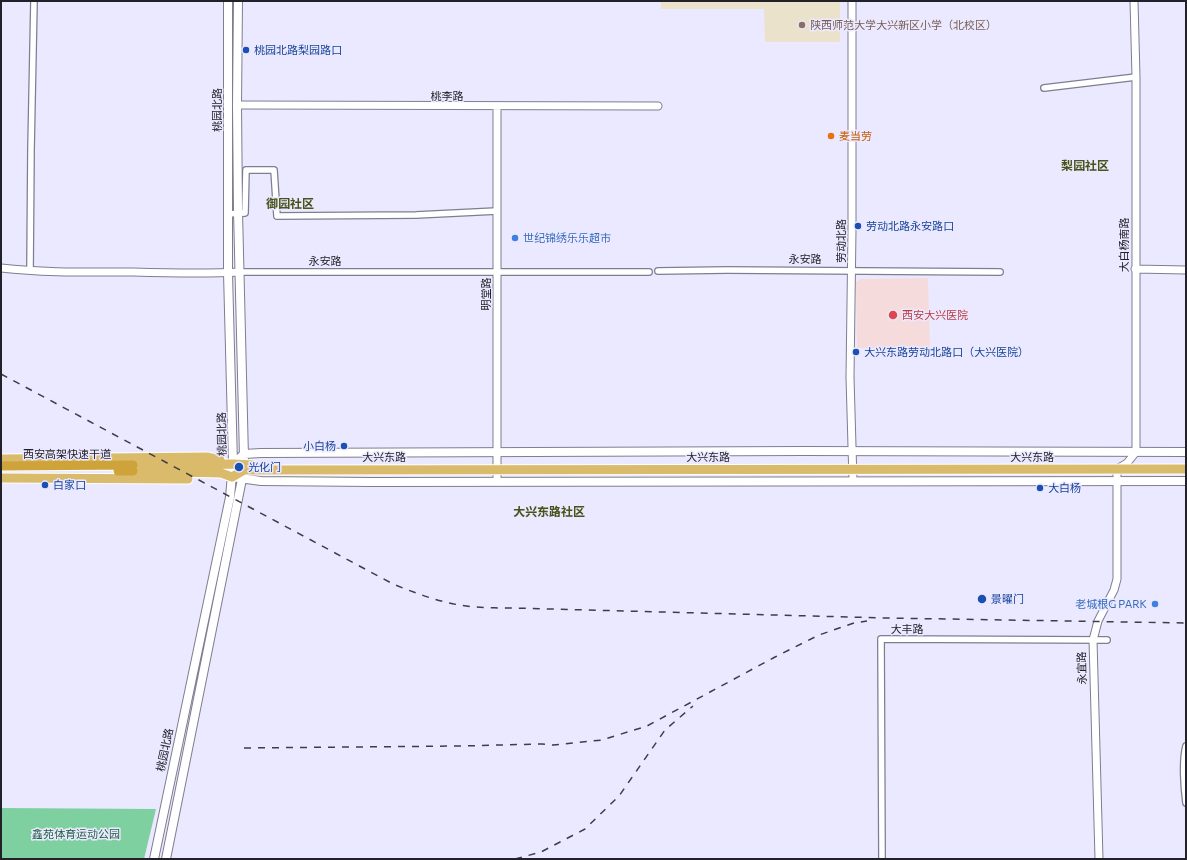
<!DOCTYPE html>
<html>
<head>
<meta charset="utf-8">
<style>
  body { margin:0 }
  #map { position:relative; width:1187px; height:860px; overflow:hidden; background:#ebe9ff; font-family:Commissioner,sans-serif }
  canvas { display:block }
  .frame { position:absolute; inset:0; border:2px solid #222129; pointer-events:none }
</style>
</head>
<body>
<div id="map">
<canvas width="1187" height="860"></canvas>
<div class="frame"></div>
</div>
<script>
const ctx = document.querySelector('canvas').getContext('2d');
ctx.lineJoin = 'round';
function paint(path, color) { ctx.fillStyle = color; ctx.fill(path, 'evenodd'); }
function strokePath(path, color, width, dash) { ctx.strokeStyle = color; ctx.lineWidth = width; ctx.lineCap = dash ? 'butt' : 'round'; ctx.setLineDash(dash || []); ctx.stroke(path); }
function write(font, color, halo, rows, align = 'center') {
  ctx.font = font + ' Commissioner,"Noto Sans SC",sans-serif'; ctx.lineWidth = 3; ctx.setLineDash([]); ctx.textBaseline = 'middle'; ctx.strokeStyle = halo; ctx.fillStyle = color; for (const [text, x, y, turn = 0] of rows) {
    ctx.save(); ctx.translate(x, y); ctx.rotate((+turn || 0) * Math.PI / 180); ctx.textAlign = isNaN(turn) ? turn : align; if (halo) ctx.strokeText(text, 0, 0); ctx.fillText(text, 0, 0); ctx.restore();
  }
}
const education = new Path2D(`
  M661 1H840V42H765L764 9H661Z`);
const medical = new Path2D(`
  M928 278 930 348H857L856 282 860 279Z`);
const green = new Path2D(`
  M1 808 156 809 144 859H1Z`);
const minor = new Path2D(`
  M1044 88 1136 77
  M227 214 245 213 246 170H274L277 216 416 215 497 211
  M30 270 31 149 34 1
  M658 271 727 270 1000 272
  M240 272H649
  M1186 746C1182 761 1184 788 1186 803
  M882 859 881 639 1107 640`);
const tertiary = new Path2D(`
  M852 1V229L850 377 853 481
  M237 105 658 106
  M497 107V481
  M1 268C44 273 89 272 133 272 168 273 204 274 240 272
  M1135 269 1186 270
  M1099 859 1093 640 1098 621 1114 590 1117 579V469L1127 463 1136 452V77L1134 1`);
const secondary = new Path2D(`
  M238 1 237 105 238 211 244 458
  M233 464 244 454 261 453 803 451 1186 452
  M232 477 261 481 371 482 1186 481
  M154 859 230 497 233 464 228 273V1
  M166 859 243 474`);
const primary = new Path2D(`
  M1 459 207 457 220 460
  M133 465 233 464 253 465
  M133 471 221 473 232 477 244 470 1186 469
  M1 478 188 479`);
const trunk = new Path2D(`
  M1 466 133 465
  M118 471H133`);
const rail = new Path2D(`
  M1 374 393 584C420 595 447 605 476 607 488 608 501 608 513 608L887 618 1186 623
  M244 748 460 746 542 744 553 745 602 740 647 726 775 657 819 635 854 623 867 621
  M515 859 541 852 585 829 619 796 665 730 693 706`);
const markers = [
  [802,25,4,"#8d6e63"],
  [246,50,4,"#1a4fb4"],
  [831,136,4,"#e8710a"],
  [858,226,4,"#1a4fb4"],
  [515,238,4,"#3f7fe0"],
  [893,315,5,"#e0444e"],
  [856,352,4,"#1a4fb4"],
  [344,446,4,"#1a4fb4"],
  [239,467,5,"#1a4fb4"],
  [45,485,4,"#1a4fb4"],
  [1040,488,4,"#1a4fb4"],
  [982,599,5,"#1a4fb4"],
  [1155,604,4,"#3f7fe0"]
];
const educationNames = [
  ["陕西师范大学大兴新区小学（北校区）",810,25]
];
const transitNames = [
  ["桃园北路梨园路口",254,50],
  ["劳动北路永安路口",866,226],
  ["大兴东路劳动北路口（大兴医院）",864,352],
  ["小白杨",336,446,"right"],
  ["光化门",248,467],
  ["白家口",53,485],
  ["大白杨",1048,488],
  ["景曜门",991,599]
];
const streetNames = [
  ["桃李路",447,96],
  ["桃园北路",217,110,-90],
  ["劳动北路",841,241,-90],
  ["大白杨南路",1124,245,-90],
  ["永安路",805,259],
  ["永安路",325,261],
  ["明堂路",486,294,-90],
  ["桃园北路",222,434,-91],
  ["西安高架快速干道",67,454],
  ["大兴东路",384,457],
  ["大兴东路",708,457],
  ["大兴东路",1032,457],
  ["大丰路",907,629],
  ["永宜路",1082,668,-91],
  ["桃园北路",165,750,-78]
];
const foodNames = [
  ["麦当劳",839,136]
];
const shopNames = [
  ["世纪锦绣乐乐超市",523,238],
  ["老城根G PARK",1147,604,"right"]
];
const healthNames = [
  ["西安大兴医院",902,315]
];
const parkNames = [
  ["鑫苑体育运动公园",76,834]
];
const neighbourhoodNames = [
  ["梨园社区",1085,166],
  ["御园社区",290,204],
  ["大兴东路社区",549,512]
];
paint(education, '#ebe2cc');
paint(medical, '#f6dbdd');
paint(green, '#7fd0a1');
strokePath(minor, '#7f7d90', 8);
strokePath(tertiary, '#7f7d90', 9);
strokePath(secondary, '#7f7d90', 10);
strokePath(primary, '#fff', 11);
strokePath(trunk, '#fff', 11);
strokePath(minor, '#fff', 5.5);
strokePath(tertiary, '#fff', 7);
strokePath(secondary, '#fff', 8);
strokePath(primary, '#daba6b', 9);
strokePath(trunk, '#cea33a', 9);
strokePath(rail, '#3e3d47', 1.5, [7, 7]);
for (const [x, y, r, color] of markers) { const dot = new Path2D(); dot.arc(x, y, r, 0, 2 * Math.PI); ctx.fillStyle = color; ctx.fill(dot); strokePath(dot, '#ebe9ff', 1.5); }
write('11px', '#785e54', '#ebe9ff', educationNames, 'left');
write('11px', '#164399', '#ebe9ff', transitNames, 'left');
write('11px', '#222129', '#ebe9ff', streetNames);
write('11px', '#c56008', '#ebe9ff', foodNames, 'left');
write('11px', '#366cbe', '#ebe9ff', shopNames, 'left');
write('11px', '#be3a42', '#ebe9ff', healthNames, 'left');
write('11px', '#1f5e3e', '#ebe9ff', parkNames);
write('bold 12px', '#48521a', '#ebe9ff', neighbourhoodNames);
</script>
</body>
</html>
